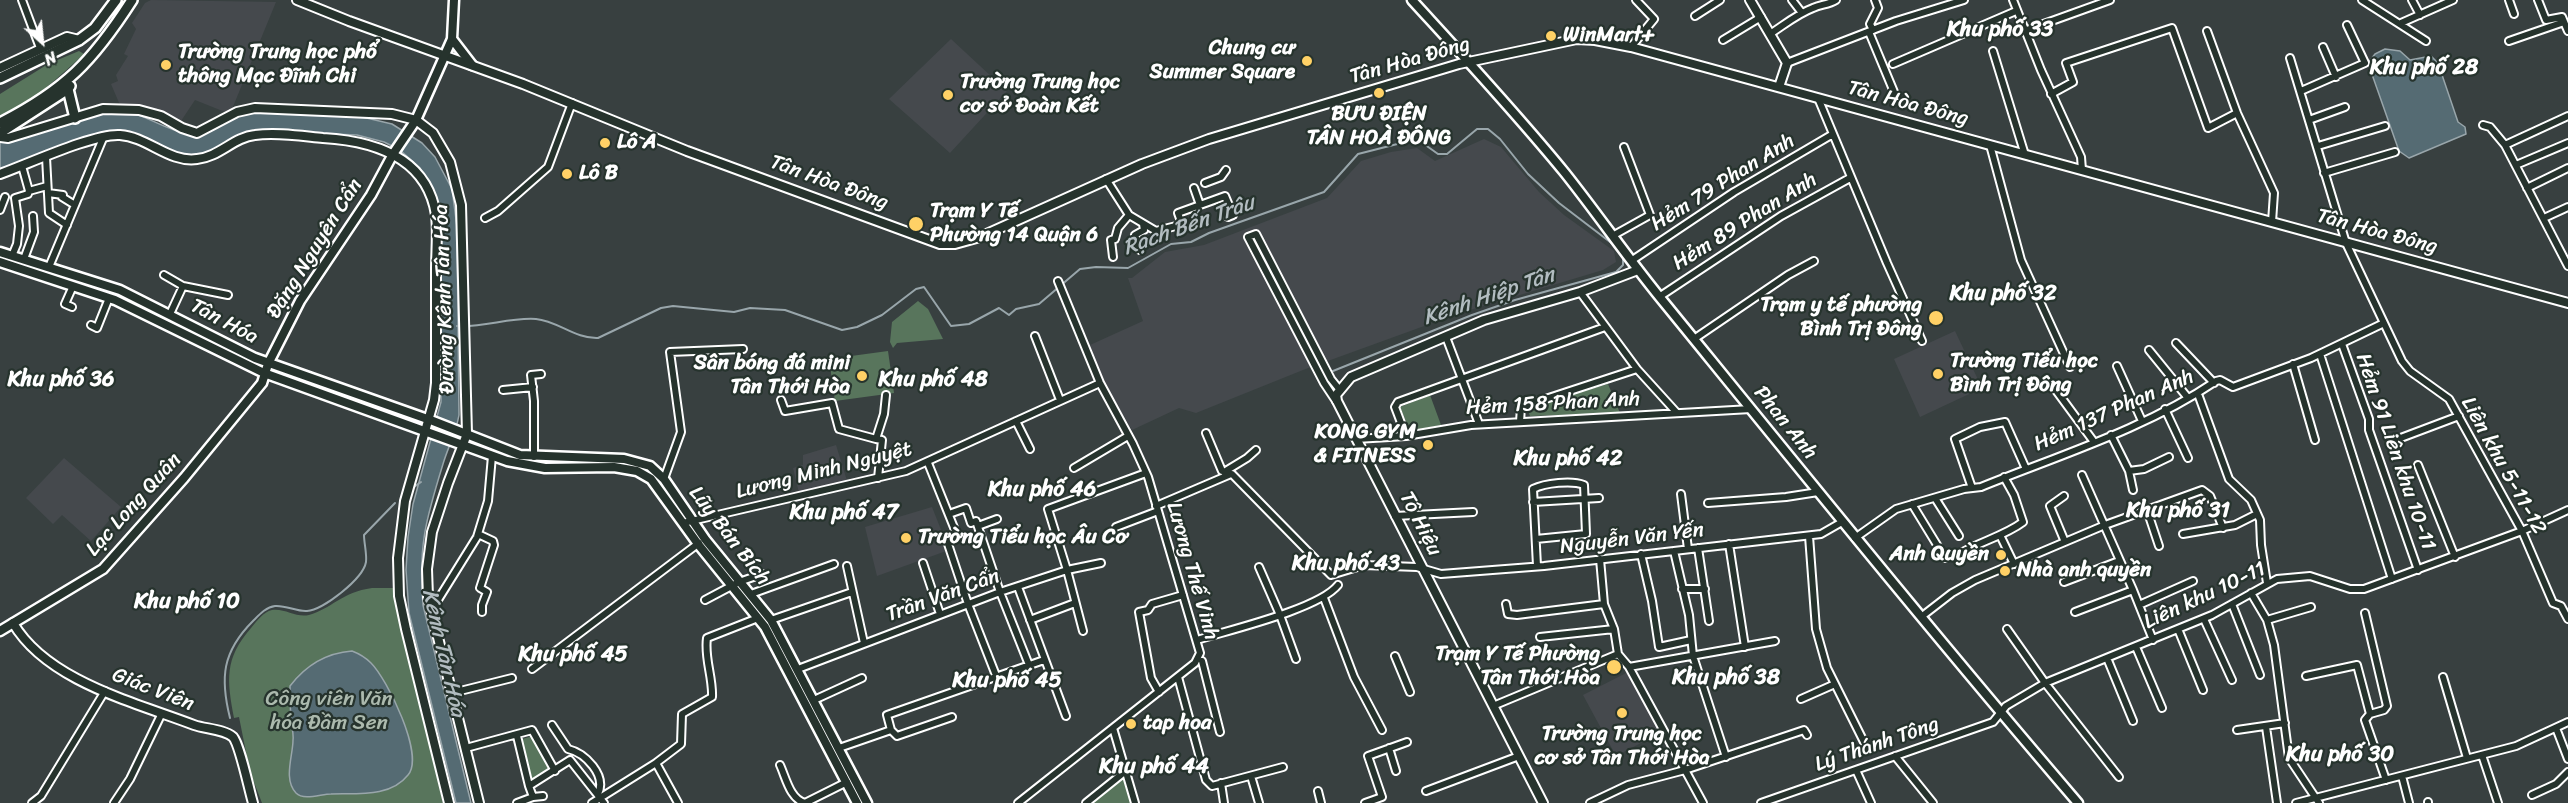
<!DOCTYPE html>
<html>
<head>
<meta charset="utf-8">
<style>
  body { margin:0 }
  #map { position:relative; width:2568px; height:803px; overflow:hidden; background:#384040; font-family:Sriracha,sans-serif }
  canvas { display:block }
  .north { position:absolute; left:12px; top:12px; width:60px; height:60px; -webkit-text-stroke:4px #26332d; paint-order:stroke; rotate:153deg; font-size:16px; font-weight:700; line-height:24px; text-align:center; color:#fff }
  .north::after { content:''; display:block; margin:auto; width:21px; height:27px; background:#fff; clip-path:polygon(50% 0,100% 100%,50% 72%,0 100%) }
</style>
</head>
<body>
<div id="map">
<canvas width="2568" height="803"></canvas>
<div class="north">N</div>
</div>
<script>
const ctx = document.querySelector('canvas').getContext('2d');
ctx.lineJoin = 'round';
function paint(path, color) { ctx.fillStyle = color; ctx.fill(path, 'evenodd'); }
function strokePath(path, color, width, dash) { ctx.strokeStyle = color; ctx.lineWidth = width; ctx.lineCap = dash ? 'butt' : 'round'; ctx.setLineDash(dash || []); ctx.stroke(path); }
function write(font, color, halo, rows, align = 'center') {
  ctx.font = font + ' Sriracha,sans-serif'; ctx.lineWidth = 4.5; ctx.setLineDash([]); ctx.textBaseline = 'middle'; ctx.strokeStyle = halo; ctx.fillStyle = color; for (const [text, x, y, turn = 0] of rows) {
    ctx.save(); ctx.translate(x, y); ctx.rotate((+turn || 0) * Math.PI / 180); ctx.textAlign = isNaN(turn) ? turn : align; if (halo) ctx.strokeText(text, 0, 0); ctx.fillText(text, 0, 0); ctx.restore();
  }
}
const built = new Path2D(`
  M151 0 276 2 230 114 195 100 179 124 136 106 120 105 111 84 118 81 116 75 128 56 124 54 136 29 132 23 145 3Z
  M951 39 1007 91 950 153 889 99Z
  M1484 139 1501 147 1539 192 1564 215 1614 251 1616 262 1603 270 1460 313 1303 370 1196 413 1179 408 1132 430 1101 378 1090 345 1143 321 1128 278H1132L1165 252 1204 245 1327 198 1361 161 1391 152 1417 148 1435 161Z
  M1955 331 1982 388 1920 417 1894 359Z
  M836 445 848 484 800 497 793 468 803 465V455Z
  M64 458 121 507 91 541 62 515 53 524 26 498Z
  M932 507 949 550 877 576 865 527Z
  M1630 671 1662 732 1616 756 1583 695Z`);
const green = new Path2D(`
  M79 51 84 54C58 78 32 102 0 117V94L48 64Z
  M918 301 928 309 943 339 897 343 893 348 890 342 892 322Z
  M888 351 894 393 835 401 829 359Z
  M1608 384 1620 413 1530 416 1527 408Z
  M1430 395 1441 425 1410 431 1400 407Z
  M372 588H393L443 803H262L250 772 239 717 234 718C227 680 224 659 251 628 257 621 263 612 272 610 285 608 296 618 309 615 331 609 342 592 372 588Z
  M533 736 551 769 532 779 522 739Z
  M1126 774 1135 803H1091Z`);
const water = new Path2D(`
  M2385 49 2400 51 2410 60 2431 56 2438 63 2458 122 2465 127 2466 134 2409 158 2399 151 2368 63 2375 54Z
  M124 110C148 116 169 132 194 135L246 111 358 116 392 124 422 143 435 157 452 189 457 227 459 415C456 433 448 447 443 464 426 519 418 546 423 605L471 803H456L409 613 406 570 408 537 413 504 441 402 439 226 434 196 420 168 400 150 384 142 357 135 254 131 245 133 211 152 194 156 178 154 134 133 108 132 0 169V142L98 113Z
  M352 651C360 654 365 657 371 663 387 679 425 755 408 775 390 798 356 793 331 794 321 794 304 801 296 793 283 779 293 756 293 740 294 733 291 725 291 718 290 707 290 696 290 686 306 665 326 653 352 651Z`);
const stream = new Path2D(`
  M457 326C483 328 510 317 536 319 558 321 575 339 598 338L661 308 673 306 734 312 750 308 785 310 842 330 857 327 882 315 916 289 924 287 951 326 969 324 999 308 1009 315 1016 309 1039 304 1080 269 1096 267 1128 268 1171 244 1191 242 1209 233 1324 192 1358 154 1417 139 1438 154H1447L1477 129H1488L1500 139 1528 174 1559 203 1614 245
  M1333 371 1472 315 1515 300 1616 272 1623 265V256
  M414 487 421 482
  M230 718C220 678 222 652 253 621 259 615 266 607 275 606 286 605 297 612 307 611 323 610 363 579 366 562 367 554 364 543 364 535L395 503`);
const minor = new Path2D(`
  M22 0 40 48
  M1792 0 1802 13
  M2013 0 2041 70 2081 157 2082 170
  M2362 0 2426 41
  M2412 0 2420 15
  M2509 0 2514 14
  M2538 0 2546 20 2562 17 2568 31
  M1695 16 1720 0
  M2401 23 2453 0
  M1873 30 1870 24 1878 8 1875 0
  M2024 31 2110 0
  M2207 31 2237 113 2274 193 2272 222
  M1869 32 1894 92
  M1770 34C1784 25 1797 14 1813 8 1821 4 1828 5 1836 0
  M1723 40 1761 17
  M2509 41 2564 22
  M1631 47 1654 19 1636 0
  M2323 47 2336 77
  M1993 51 2025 155
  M2290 58 2346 243 2402 361 2410 371 2449 399 2522 531 2553 603 2561 606 2568 619
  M1787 63 1896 21 1964 0
  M1893 64 2016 11
  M2301 91 2365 63 2347 25
  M2051 94 2073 82 2066 63 2172 28 2208 128 2237 113
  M1818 98 1887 263 1922 341
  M2309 120 2345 107
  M2483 125 2490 127 2505 145 2568 266
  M1990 145 2021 260 2070 367
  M2505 145 2568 116
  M2318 146 2385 126
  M46 157 49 213 67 225
  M2516 165 2568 143
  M2324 173 2395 152
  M1106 179 1129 215 1156 231 1180 225 1182 224 1178 213 1225 196 1233 215 1228 217
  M1205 183 1221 177 1226 170
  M1194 188 1200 205
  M2527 188 2568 168
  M29 191 47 186
  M48 193 63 195 62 197 75 205
  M0 210 5 197
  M485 218 498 211 548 167 572 103
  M2544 218 2568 207
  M1614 235 1650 215 1624 147
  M1140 250 1135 235 1144 230 1143 224
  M12 256 17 244 19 226 15 198 28 194 29 191 22 166
  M1113 257 1111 240 1115 239 1118 228 1129 215
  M24 259 34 232 33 216
  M1631 261 1734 192 1833 134
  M49 267 104 136
  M164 275 183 286 228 295
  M1580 292 1637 369 1677 413
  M1659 297 1781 216 1850 178
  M72 307 65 304 73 286
  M170 314 183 286
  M91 325 97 328 109 298
  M1035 336 1060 400
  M1446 337 1479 424
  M1694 339 1788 275 1814 261
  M2176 343 2214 383
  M2342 344 2369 419V430L2418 570
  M2149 350 2188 398
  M2320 354 2392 579
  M2293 364 2315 440
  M2117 366 2142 421
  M2047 386H2052L2055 389 2094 442
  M503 390 533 387
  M2198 394 2229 479 2251 500 2260 520 2261 545 2267 583
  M781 400 785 411 832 403 839 429 876 439
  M1336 401 1324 383 1248 237 1256 234 1331 379 1339 389
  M2165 409 2188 458
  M1016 421 1030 449
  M1520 422 1521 407 1637 369
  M1206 433 1222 471 1232 474 1331 575 1364 565 1417 567 1441 574 1544 566 1821 534 1842 522
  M2111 435 2129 471 2133 490
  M1406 436 1395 407 1398 402 1605 327
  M1356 439 1406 436 1471 425 1751 409
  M2398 439 2459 416
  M534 457V401L531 375 541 374
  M928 463 957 535 946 538 968 604 997 678
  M2418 465 2455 557
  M1074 468 1128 436
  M2129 471 2144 469 2169 457
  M1224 472 1247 458 1256 450
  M2082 475 2133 590 2153 640
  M878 478 882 440 876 439 884 414 886 395
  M664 479 681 432 670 352 743 349
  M1972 488 1955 439 1980 427 2005 422 2026 469
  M1681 494 1688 549
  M2064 496 2050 506 2065 542
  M1935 498 1959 536
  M1533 502 1599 498
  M1708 503 1786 497 1818 492
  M1912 504 1945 558
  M1156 506 1231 474
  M2147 510 2159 546
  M949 514 966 508 971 523 976 521 1000 592 1029 665
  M1395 516 1473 512
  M683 523 906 471 1100 383
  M978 526 997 519
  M1116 527 1158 511
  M478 534 493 541 494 545 480 588 487 592 482 605V612
  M2183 534 2235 525 2257 514
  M2000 535 2014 564
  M1809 536 1816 629 1827 668 1864 742
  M1855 538 1896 509 1964 489 1981 487C2060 455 2145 429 2216 381L2220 380 2233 387 2311 358 2384 323
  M1536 539 1586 534 1584 485C1572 480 1545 483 1533 489L1537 566
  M1729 544 1745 647
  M1698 548 1709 621
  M1674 551 1689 615 1693 656 1726 757
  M1641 554 1652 601 1659 647 1691 640
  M1956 556C1977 542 2003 537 2023 522L2014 495 2004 477
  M1600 559 1604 604 1614 629 1618 654
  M923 563 940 614
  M847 566 864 643
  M1259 567 1280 615 1296 659
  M2064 582 2119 561
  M1018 587 1066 716
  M1682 589H1705
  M2251 593 2267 620 2274 645 2289 758 2319 803
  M751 594 834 564
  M1324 598 1354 677 1382 730
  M705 600 739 582 762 574
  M1506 604 1508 614 1517 615 1604 604
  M2232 604 2260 675
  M2139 605 2193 581
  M431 611 477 537 488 501 492 456
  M2075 612 2133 590
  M2365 613 2387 706 2384 710 2370 714
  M1921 617 1952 593 1975 580 2105 525 2202 490 2210 496 2223 528
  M2204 619 2232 680
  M771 620 852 592
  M1030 620 1075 603
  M2267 620 2311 607
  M2007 629 2045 683 2119 777
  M2178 629 2203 690
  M1083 631 1067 570 1048 509 1146 473
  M1540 637 1614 629
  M1197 640C1229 630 1319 609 1338 585
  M2136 647 2162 708
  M1618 654 1629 667 1703 803
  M1395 656 1410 692
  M2107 658 2133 721
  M1202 661 1220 732
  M1629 667 1775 641
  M532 669 699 543
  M798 669 1000 592 1067 570 1101 563
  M2306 676 2357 665 2370 714 2365 720 2386 780
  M1178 677 1206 780 1212 786 1283 767
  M2443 677 2467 758
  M1159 692 1151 678 1139 612 1148 610 1152 604 1183 595
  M452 693 512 678
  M1801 699 1835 684
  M814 700 862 678
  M1493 706 1618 654
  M552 725 568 749C585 753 607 775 598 794
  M2266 727 2277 803
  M1113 728 1135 803
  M2556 728 2568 759
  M891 730 887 715 1044 660
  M891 730 897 736 952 717
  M2237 730 2285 723
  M517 736 529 786
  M466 748 532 730 555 771
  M839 748 891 730
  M1389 748 1396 771
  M2482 755 2498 803
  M1895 756 1933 803
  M656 763 678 803
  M780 765C786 778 790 799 805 803L847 782
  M1856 770 1871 803
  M1251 776 1259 803
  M2402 776 2409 803
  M1221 783 1224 803
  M1318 791 1321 803
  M1426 791 1519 756
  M2532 795 2556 784 2568 772
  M533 797 543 796
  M2428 802V803
  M32 803 41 796 105 691
  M114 803 130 779 162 713
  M517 803 533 797 529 786 570 760 604 803
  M592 803 656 763 681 744 682 714 712 697C713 677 704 658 707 638L758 618
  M1018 803 1195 663 1200 653 1148 477 1133 444 1100 383 1058 281
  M1086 803 1127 770
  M1365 803 1382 797 1368 756 1407 742
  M1590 803 1628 785 1685 770 1804 730 1807 735
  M1761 803 1993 722 2006 706 2045 683 2212 615 2277 579 2310 576 2350 589H2364L2522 531 2568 510
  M2296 803 2516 746 2568 722`);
const tertiary = new Path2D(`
  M297 0 349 21 523 84 687 151 940 244H955L980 237 1142 164 1209 139 1459 64 1577 39 1595 40 1631 47 2568 303
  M1750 0 1787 63 1779 87
  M0 68 67 37 79 40
  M0 137 8 138 103 109 139 110 161 116 182 128 197 133 237 112 255 108 392 114 416 120 433 133 450 162 461 205 467 434 448 483 432 532 427 569 428 597 479 803
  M0 174C28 164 95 133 120 135 148 137 169 163 197 159 219 157 234 137 255 135 277 132 302 136 323 138 374 141 427 157 436 215 438 233 436 252 436 270 436 308 436 345 436 383L434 400 405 501 398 558 399 596 406 629 449 803
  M13 623C47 681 134 702 194 725 205 729 224 729 233 737 240 745 249 790 253 803
  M1543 803 1337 401 1336 395 1351 377 1484 320 1580 292 1638 270`);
const secondary = new Path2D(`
  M1412 0C1464 57 1516 113 1565 173 1600 217 1631 263 1667 306 1803 473 1938 640 2078 803
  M452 39 472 65
  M0 252 120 290 255 358 433 421 520 455 624 459 650 466 664 479 705 539 771 620 867 803
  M0 262 115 300 264 373 507 461 545 468 614 467 637 471 651 479 698 544 765 627 857 803
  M0 631 103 569 184 478 262 383 268 364 300 301 371 195 393 154 416 120 452 39 454 0`);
const primary = new Path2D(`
  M0 78 79 40 95 28 116 0
  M70 86 68 89 75 118
  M0 123C65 90 93 61 132 0
  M0 133 68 89`);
const markers = [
  [1551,36,6,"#ffd166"],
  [1307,61,6,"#ffd166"],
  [166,65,6,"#ffd166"],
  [1379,93,6,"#ffd166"],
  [948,95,6,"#ffd166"],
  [605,143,6,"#ffd166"],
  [567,174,6,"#ffd166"],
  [916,224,8,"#ffd166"],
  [1936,318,8,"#ffd166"],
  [1938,374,6,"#ffd166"],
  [862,376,6,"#ffd166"],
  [1428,445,6,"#ffd166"],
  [906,538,6,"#ffd166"],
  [2001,555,6,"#ffd166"],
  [2005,571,6,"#ffd166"],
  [1614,667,8,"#ffd166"],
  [1622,713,6,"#ffd166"],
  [1131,724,6,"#ffd166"]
];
const poiNames = [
  ["WinMart+",1563,36],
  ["Chung cư",1295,49,"right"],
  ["Summer Square",1295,73,"right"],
  ["Trường Trung học phổ",178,53],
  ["thông Mạc Đĩnh Chi",178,77],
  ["Trường Trung học",960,83],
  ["cơ sở Đoàn Kết",960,107],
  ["BƯU ĐIỆN",1379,115,"center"],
  ["TÂN HOÀ ĐÔNG",1379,139,"center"],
  ["Lô A",617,143],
  ["Lô B",579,174],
  ["Trạm Y Tế",930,212],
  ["Phường 14 Quận 6",930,236],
  ["Trạm y tế phường",1922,306,"right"],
  ["Bình Trị Đông",1922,330,"right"],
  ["Trường Tiểu học",1950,362],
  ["Bình Trị Đông",1950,386],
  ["Sân bóng đá mini",850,364,"right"],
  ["Tân Thới Hòa",850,388,"right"],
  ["KONG GYM",1416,433,"right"],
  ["& FITNESS",1416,457,"right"],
  ["Trường Tiểu học Âu Cơ",918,538],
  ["Anh Quyền",1989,555,"right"],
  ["Nhà anh quyền",2017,571],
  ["Trạm Y Tế Phường",1600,655,"right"],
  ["Tân Thới Hòa",1600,679,"right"],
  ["tap hoa",1143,724],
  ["Trường Trung học",1622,735,"center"],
  ["cơ sở Tân Thới Hòa",1622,759,"center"]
];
const streetNames = [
  ["Tân Hòa Đông",1410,61,-16],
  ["Tân Hòa Đông",1908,104,15],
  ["Tân Hòa Đông",829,183,20],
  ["Hẻm 79 Phan Anh",1723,183,-32],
  ["Hẻm 89 Phan Anh",1745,222,-32],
  ["Tân Hòa Đông",2377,232,15],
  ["Đặng Nguyên Cẩn",315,249,-58],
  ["Đường Kênh Tân Hóa",445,299,-92],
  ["Tân Hóa",224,322,28],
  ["Hẻm 158 Phan Anh",1553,404,-3],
  ["Hẻm 137 Phan Anh",2114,411,-24],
  ["Phan Anh",1785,423,51],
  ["Hẻm 91 Liên khu 10-11",2395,452,71],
  ["Liên khu 5-11-12",2503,466,61],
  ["Lương Minh Nguyệt",824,471,-14],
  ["Lạc Long Quân",134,505,-48],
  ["Tô Hiệu",1420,524,63],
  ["Lũy Bán Bích",729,536,52],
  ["Nguyễn Văn Yến",1632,539,-7],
  ["Lương Thế Vinh",1192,571,74],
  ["Trần Văn Cẩn",943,596,-20],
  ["Liên khu 10-11",2205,596,-25],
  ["Giác Viên",153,690,21],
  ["Lý Thánh Tông",1877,745,-19]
];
const parkNames = [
  ["Công viên Văn",329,700],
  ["hóa Đầm Sen",329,724]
];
const neighbourhoodNames = [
  ["Khu phố 33",2000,30],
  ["Khu phố 28",2424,68],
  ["Khu phố 32",2003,294],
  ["Khu phố 36",61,380],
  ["Khu phố 48",933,380],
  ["Khu phố 42",1568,459],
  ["Khu phố 46",1042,490],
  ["Khu phố 31",2178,511],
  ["Khu phố 47",844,513],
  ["Khu phố 43",1346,564],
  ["Khu phố 10",187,602],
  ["Khu phố 45",573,655],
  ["Khu phố 38",1726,678],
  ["Khu phố 45",1007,681],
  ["Khu phố 30",2340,755],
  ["Khu phố 44",1154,767]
];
const waterNames = [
  ["Rạch Bến Trâu",1189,226,-20],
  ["Kênh Hiệp Tân",1489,297,-19],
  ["Kênh Tân Hóa",443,653,77]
];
paint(built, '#45494d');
paint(green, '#58755c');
paint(water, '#556b73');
strokePath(water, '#99a6ab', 1.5);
strokePath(stream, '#99a6ab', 2);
strokePath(minor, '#fff', 10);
strokePath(tertiary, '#fff', 12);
strokePath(secondary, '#fff', 13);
strokePath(primary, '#fff', 14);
strokePath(minor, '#26332d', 6);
strokePath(tertiary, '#26332d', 8);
strokePath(secondary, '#26332d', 8);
strokePath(primary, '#26332d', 9);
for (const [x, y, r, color] of markers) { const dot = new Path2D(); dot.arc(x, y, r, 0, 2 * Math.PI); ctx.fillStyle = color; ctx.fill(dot); strokePath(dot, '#26332d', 2); }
write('bold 21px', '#fff', '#26332d', poiNames, 'left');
write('21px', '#fff', '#26332d', streetNames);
write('21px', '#acbaae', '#26332d', parkNames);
write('bold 22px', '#fff', '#26332d', neighbourhoodNames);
write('italic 22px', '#b2bcc0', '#26332d', waterNames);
</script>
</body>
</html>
